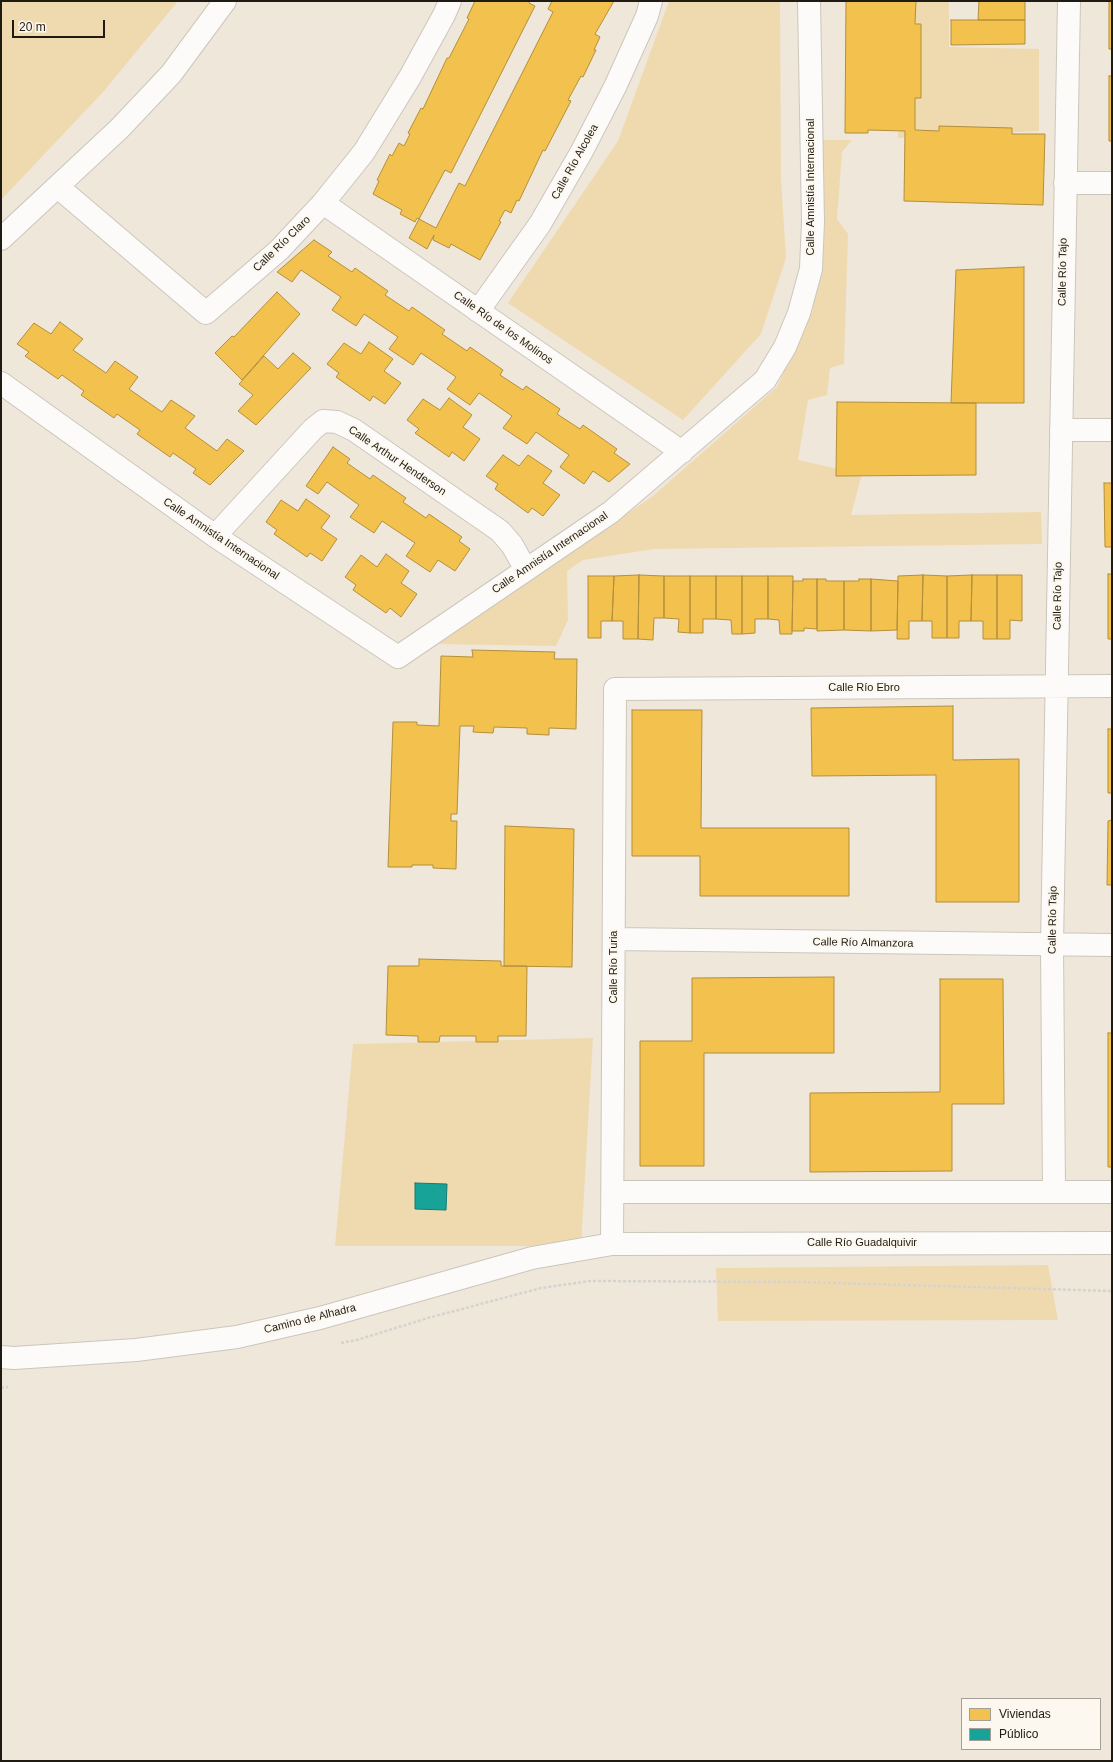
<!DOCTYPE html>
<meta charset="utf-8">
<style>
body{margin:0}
#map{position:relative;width:1113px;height:1762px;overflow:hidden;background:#efe7da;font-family:Helvetica,sans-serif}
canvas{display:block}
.frame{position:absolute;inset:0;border:2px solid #1f1b12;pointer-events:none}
.legend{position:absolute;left:961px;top:1698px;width:140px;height:52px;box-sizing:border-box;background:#fdf8ef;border:1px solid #a4a097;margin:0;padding:5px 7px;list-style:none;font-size:12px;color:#1f1b12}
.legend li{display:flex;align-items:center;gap:8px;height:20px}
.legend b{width:20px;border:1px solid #a4a097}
.scale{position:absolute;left:12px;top:20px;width:93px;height:18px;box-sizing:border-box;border:2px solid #1f1b12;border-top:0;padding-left:5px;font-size:12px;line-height:14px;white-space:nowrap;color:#1f1b12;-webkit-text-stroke:3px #fdf8ef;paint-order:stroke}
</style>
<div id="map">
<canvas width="1113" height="1762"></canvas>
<div class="frame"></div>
<ul class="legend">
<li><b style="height:11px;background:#f2c14e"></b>Viviendas</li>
<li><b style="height:11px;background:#17a398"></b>Público</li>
</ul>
<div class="scale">20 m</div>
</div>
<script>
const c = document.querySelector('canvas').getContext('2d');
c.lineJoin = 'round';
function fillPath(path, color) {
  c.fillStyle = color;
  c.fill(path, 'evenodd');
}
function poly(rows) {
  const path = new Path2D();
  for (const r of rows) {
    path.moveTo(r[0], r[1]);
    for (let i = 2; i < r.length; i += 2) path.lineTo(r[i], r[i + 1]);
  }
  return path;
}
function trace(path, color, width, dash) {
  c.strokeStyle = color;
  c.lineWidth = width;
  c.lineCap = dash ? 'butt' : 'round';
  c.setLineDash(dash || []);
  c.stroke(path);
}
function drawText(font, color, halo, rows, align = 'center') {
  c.font = font + ' Helvetica,sans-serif';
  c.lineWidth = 4;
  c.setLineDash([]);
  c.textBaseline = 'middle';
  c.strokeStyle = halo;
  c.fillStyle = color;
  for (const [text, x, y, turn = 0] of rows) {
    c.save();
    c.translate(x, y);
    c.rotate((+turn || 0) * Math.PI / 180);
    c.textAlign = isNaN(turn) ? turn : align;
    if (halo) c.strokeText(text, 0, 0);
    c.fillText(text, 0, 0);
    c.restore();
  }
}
fillPath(poly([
 [1,1,178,1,104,91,1,200],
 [669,1,780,1,781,179,786,258,761,334,683,420,508,303,618,141],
 [900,1,949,1,949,47,1039,49,1039,131,898,138],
 [821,140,852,140,842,152,837,219,848,234,844,364,830,368,827,395,808,400,798,460,862,474,851,515,1041,512,1042,544,654,549,583,560,567,571,568,620,556,646,436,644,653,496,777,387,813,309],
 [593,1038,581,1246,335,1246,353,1044],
 [1048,1265,1058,1320,718,1321,716,1268]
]), '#efdab0');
const homes = poly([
 [475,1,530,1,529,3,535,6,451,173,445,170,419,219,436,228,459,183,465,186,553,12,548,9,552,1,614,1,595,34,600,37,594,50,596,50,583,77,581,76,568,100,571,101,545,151,543,150,519,201,517,200,511,213,505,210,499,221,501,222,480,260,451,244,449,248,433,240,434,235,427,249,409,238,419,219,417,218,415,222,400,214,402,210,373,194,379,181,377,180,390,154,392,156,399,143,404,146,410,134,408,133,421,108,423,109,447,58,449,58,469,19,467,18,475,1],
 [846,1,916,1,915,24,921,24,921,98,915,98,915,130,939,131,939,126,1012,128,1012,134,1045,134,1043,205,904,201,905,131,868,130,868,133,845,133,846,1],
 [979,1,1025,1,1025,20,978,20,979,1],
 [1109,1,1112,1,1112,49,1109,49,1109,1],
 [951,20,1025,20,1025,44,951,45,951,20],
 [1109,76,1112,76,1112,141,1109,141,1109,76],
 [314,240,332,252,328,256,352,272,355,268,388,291,385,295,409,311,412,307,445,330,442,334,467,351,470,347,503,370,500,375,523,390,526,386,560,409,557,414,580,429,583,425,617,449,614,453,630,464,609,482,593,471,584,484,560,467,569,455,536,432,527,444,503,428,512,416,479,393,470,405,447,389,456,377,421,353,413,365,389,349,398,337,364,314,356,326,332,310,341,297,301,270,292,282,277,272,314,240],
 [1024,267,1024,403,951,403,956,270,1024,267],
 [277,292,300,314,242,380,215,353,232,336,234,337,277,292],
 [60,322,83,339,73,350,106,373,115,361,138,377,129,389,162,412,171,400,195,416,185,428,217,451,227,439,244,451,210,485,193,473,196,469,173,453,170,457,137,434,140,430,117,414,114,418,81,395,84,391,62,375,58,379,25,356,29,352,17,344,34,323,51,334,60,322],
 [369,342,393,359,384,371,401,383,385,404,373,396,370,401,336,377,339,373,327,364,344,343,361,354,369,342],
 [293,353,311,368,256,425,238,411,253,395,239,384,264,356,278,369,293,353],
 [449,398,472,415,463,427,480,439,464,461,452,452,449,457,415,433,419,429,407,420,423,399,440,410,449,398],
 [837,402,976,403,976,475,836,476,837,402],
 [333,447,350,459,347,463,370,479,373,475,406,498,403,502,426,518,429,514,462,537,459,541,470,549,455,571,438,560,430,572,406,556,415,543,382,521,374,533,350,517,359,505,327,482,318,494,306,486,333,447],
 [503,455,519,466,528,455,552,471,543,483,560,495,543,516,532,508,528,513,495,489,498,484,486,476,503,455],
 [1104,483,1112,483,1112,547,1105,547,1104,483],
 [306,499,330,516,321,528,337,539,322,561,310,553,307,557,274,534,277,530,266,522,281,500,298,511,306,499],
 [386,554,409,571,401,583,417,594,401,617,390,608,386,613,353,590,356,585,345,577,361,555,377,567,386,554],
 [1108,574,1112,574,1112,639,1108,639,1108,574],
 [639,575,664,576,664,618,654,618,653,640,638,639,639,575],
 [639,575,638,639,623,639,623,621,612,621,614,576,639,575],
 [923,575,922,621,909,621,909,639,897,639,898,576,923,575],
 [923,575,947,576,947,638,932,638,932,621,922,621,923,575],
 [972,575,971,621,959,621,959,638,947,638,947,576,972,575],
 [972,575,997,575,997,639,983,639,983,621,971,621,972,575],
 [997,575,1022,575,1022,621,1010,620,1010,639,997,639,997,575],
 [588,576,614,576,612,621,601,621,601,638,588,638,588,576],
 [664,576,690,576,690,633,678,632,679,619,664,618,664,576],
 [690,576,716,576,716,619,703,619,703,633,690,633,690,576],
 [716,576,742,576,742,634,732,634,731,620,716,619,716,576],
 [742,576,768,576,768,619,755,619,755,633,742,634,742,576],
 [768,576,793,576,792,634,780,634,779,620,768,619,768,576],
 [803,579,817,579,817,629,804,628,804,631,792,631,793,581,803,581,803,579],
 [817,579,826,579,826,581,844,581,844,630,817,631,817,579],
 [859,579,871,579,871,631,844,630,844,581,859,581,859,579],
 [871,579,898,581,897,630,871,631,871,579],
 [472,650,555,652,554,659,577,659,576,729,549,728,549,735,527,734,527,728,494,727,493,733,473,732,474,726,460,726,457,814,451,814,451,821,457,821,456,869,433,868,433,865,412,865,412,867,388,867,393,722,417,722,417,725,439,726,441,656,473,657,472,650],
 [953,706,953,760,1019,759,1019,902,936,902,936,775,812,776,811,708,953,706],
 [632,710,702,710,701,828,849,828,849,896,700,896,700,856,632,856,632,710],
 [1108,729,1112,729,1112,793,1108,793,1108,729],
 [1112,820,1112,885,1107,885,1108,821,1112,820],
 [505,826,574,829,572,967,504,966,505,826],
 [419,959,501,961,501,966,527,966,526,1036,498,1036,498,1042,476,1042,476,1036,440,1036,439,1042,418,1042,418,1036,386,1035,388,966,419,966,419,959],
 [834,977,834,1053,704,1053,704,1166,640,1166,640,1041,692,1041,692,978,834,977],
 [940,979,1003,979,1004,1104,952,1104,952,1171,810,1172,810,1093,940,1092,940,979],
 [1108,1033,1112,1033,1112,1167,1108,1167,1108,1033]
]);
fillPath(homes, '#f2c14e');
trace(homes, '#b38f3c', 1);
const public = poly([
 [415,1183,447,1184,446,1210,415,1209,415,1183]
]);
fillPath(public, '#17a398');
trace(public, '#197a70', 1);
const pedestrian = poly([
 [1052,945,1054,1192]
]);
const minor = poly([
 [1065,183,1112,183],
 [58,187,206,313,279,250,323,203,364,152,410,77,444,15,450,1],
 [323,203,682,452],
 [478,311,540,224,582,151,615,87,647,16,651,1],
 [1,383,215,536,398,657,611,512,765,380,785,347,799,313,811,269,813,222,809,1],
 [1061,430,1112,430],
 [215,536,313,429,323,421,337,422,354,430,500,531,512,545,526,570],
 [614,939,1112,945],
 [1052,945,1069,1],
 [613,1192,1112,1192],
 [612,1244,615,689,1112,686]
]);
const tertiary = poly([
 [1,239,119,129,171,74,225,1],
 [1,1357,14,1358,136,1350,237,1337,320,1318,532,1258,612,1244,1112,1243]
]);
trace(pedestrian, '#cbc6bc', 24);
trace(minor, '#cbc6bc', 24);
trace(tertiary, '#cbc6bc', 24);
trace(poly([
 [341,1343,357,1340,428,1318,541,1288,590,1281,799,1282,1112,1291],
 [1,1388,8,1387]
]), '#d6d3cf', 2.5, [3, 2]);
trace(pedestrian, '#fdfbf9', 22);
trace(minor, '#fdfbf9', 22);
trace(tertiary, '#fdfbf9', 22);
drawText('11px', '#1f1b12', '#fdf8ef', [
 ["Calle Río Alcolea",575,162,-61],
 ["Calle Amnistía Internacional",811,187,-90],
 ["Calle Río Claro",282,244,-44],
 ["Calle Río Tajo",1063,272,-89],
 ["Calle Río de los Molinos",503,328,35],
 ["Calle Arthur Henderson",397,461,34],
 ["Calle Amnistía Internacional",221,539,34],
 ["Calle Amnistía Internacional",550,553,-34],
 ["Calle Río Tajo",1058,596,-89],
 ["Calle Río Ebro",864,688],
 ["Calle Río Tajo",1053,920,-89],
 ["Calle Río Almanzora",863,943,1],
 ["Calle Río Turia",614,967,-90],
 ["Calle Río Guadalquivir",862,1243],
 ["Camino de Alhadra",310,1319,-14]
]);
</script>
